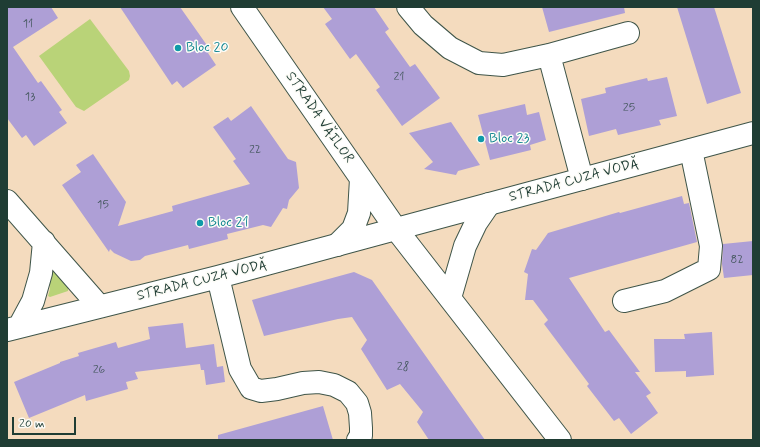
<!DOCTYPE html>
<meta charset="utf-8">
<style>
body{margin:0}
#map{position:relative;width:760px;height:447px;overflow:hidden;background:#f4dbbe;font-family:Mynerve,sans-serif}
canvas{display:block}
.frame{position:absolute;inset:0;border:8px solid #1f3d34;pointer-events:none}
.scale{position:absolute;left:12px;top:417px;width:64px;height:18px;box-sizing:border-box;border:2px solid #1f3d34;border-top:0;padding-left:5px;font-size:12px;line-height:14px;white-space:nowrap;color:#1f3d34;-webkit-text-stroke:3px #fdfcf7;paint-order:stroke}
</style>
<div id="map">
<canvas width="760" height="447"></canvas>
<div class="frame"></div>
<div class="scale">20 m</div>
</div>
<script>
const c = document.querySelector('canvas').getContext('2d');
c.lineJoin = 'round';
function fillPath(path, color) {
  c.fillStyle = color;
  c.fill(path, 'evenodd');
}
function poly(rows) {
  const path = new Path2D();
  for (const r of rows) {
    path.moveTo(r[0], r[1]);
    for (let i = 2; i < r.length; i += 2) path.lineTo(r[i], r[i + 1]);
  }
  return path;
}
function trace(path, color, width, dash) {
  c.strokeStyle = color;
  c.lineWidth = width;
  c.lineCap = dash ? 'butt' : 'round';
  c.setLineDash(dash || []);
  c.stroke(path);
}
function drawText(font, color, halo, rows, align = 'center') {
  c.font = font + ' Mynerve,sans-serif';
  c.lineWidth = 3;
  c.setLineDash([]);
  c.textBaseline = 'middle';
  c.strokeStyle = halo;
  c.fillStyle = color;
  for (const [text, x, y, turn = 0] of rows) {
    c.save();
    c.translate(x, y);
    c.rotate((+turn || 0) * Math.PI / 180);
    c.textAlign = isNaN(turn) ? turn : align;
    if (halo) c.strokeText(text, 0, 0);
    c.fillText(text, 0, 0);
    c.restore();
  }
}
fillPath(poly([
 [90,19,129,71,130,76,129,80,84,111,76,107,39,56],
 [54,271,68,287,68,291,50,297,48,296,50,289,49,273]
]), '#b9d378');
fillPath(poly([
 [7,7,51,7,58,18,13,47,38,83,41,81,62,110,59,112,67,123,34,146,26,135,22,138,7,118],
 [120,7,180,7,211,51,208,53,216,65,183,88,177,81,172,85],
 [323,7,374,7,389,29,385,32,410,67,415,64,440,98,402,126,376,90,380,87,356,54,350,59,325,24,332,19],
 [542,7,624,7,625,13,549,32],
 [677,7,714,7,741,93,707,104],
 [667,77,677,116,659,120,661,125,618,135,616,129,589,136,581,99,606,93,605,88,647,78,648,81],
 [525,104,527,115,539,112,546,140,530,145,531,150,490,160,478,115],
 [251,106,288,159,296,162,299,188,289,200,287,209,283,208,271,227,263,225,227,234,228,239,189,249,188,245,145,256,140,260,131,261,114,253,110,249,109,252,62,185,81,172,76,165,93,154,126,202,118,226,173,211,172,206,250,184,233,161,236,159,213,127,228,117,231,121],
 [451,122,480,165,458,171,456,175,424,169,433,162,409,133],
 [682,196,684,204,689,203,697,242,569,278,605,332,609,330,640,372,635,372,651,393,646,396,658,413,631,434,619,418,614,421,587,386,589,384,544,324,548,320,533,300,525,300,528,274,524,272,532,249,536,250,548,233,619,212,620,213],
 [753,241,753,275,724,278,722,264,723,244],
 [354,272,372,280,485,440,429,440,417,422,423,412,400,384,387,390,361,349,367,340,352,317,338,319,264,336,252,300],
 [183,323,186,348,214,344,217,367,223,366,225,382,206,385,204,370,201,370,200,364,135,372,138,379,126,382,128,389,86,401,85,395,29,418,14,382,60,363,60,362,79,356,78,353,116,342,118,348,150,339,148,327],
 [712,332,714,375,686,377,686,371,655,372,654,339,685,339,684,334],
 [323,406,333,440,218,440,218,435]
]), '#ae9fd6');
const minor = poly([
 [408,7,423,25,450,48,479,63,503,65,549,55,628,33],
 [549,55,582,179],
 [7,201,100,307],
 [218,277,240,369,251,388,261,391,277,389,303,383,319,382,334,385,348,392,357,403,360,413,361,428,361,436,358,440],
 [450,298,465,246,476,223,489,204],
 [624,301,665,291,709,269,711,246,691,150],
 [19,327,33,301,41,273,44,242],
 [7,330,218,277,396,229,560,440]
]);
const tertiary = poly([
 [242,7,396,229,753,133],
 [337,245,353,229,359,213,361,179]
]);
trace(minor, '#3f5549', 24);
trace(tertiary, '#3f5549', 24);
trace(minor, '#fff', 22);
trace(tertiary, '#fff', 22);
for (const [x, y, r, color] of [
 [178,48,4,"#0f9aa8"],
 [481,139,4,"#0f9aa8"],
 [200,223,4,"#0f9aa8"]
]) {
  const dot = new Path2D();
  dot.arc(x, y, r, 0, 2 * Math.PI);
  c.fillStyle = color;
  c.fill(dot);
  trace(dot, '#fdfcf7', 1.5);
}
drawText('12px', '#43565c', null, [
 ["11",28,24],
 ["21",399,77],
 ["13",30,97],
 ["25",629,108],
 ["22",255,150],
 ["15",103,205],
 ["82",737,260],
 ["28",403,367],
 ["26",99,370]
]);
drawText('14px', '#0d838f', '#fdfcf7', [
 ["Bloc 20",186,48],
 ["Bloc 23",489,139],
 ["Bloc 21",208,223]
], 'left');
drawText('14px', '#1f3d34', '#fdfcf7', [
 ["STRADA VĂILOR",319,118,55],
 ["STRADA CUZA VODĂ",574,181,-15],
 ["STRADA CUZA VODĂ",202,281,-14]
]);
</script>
